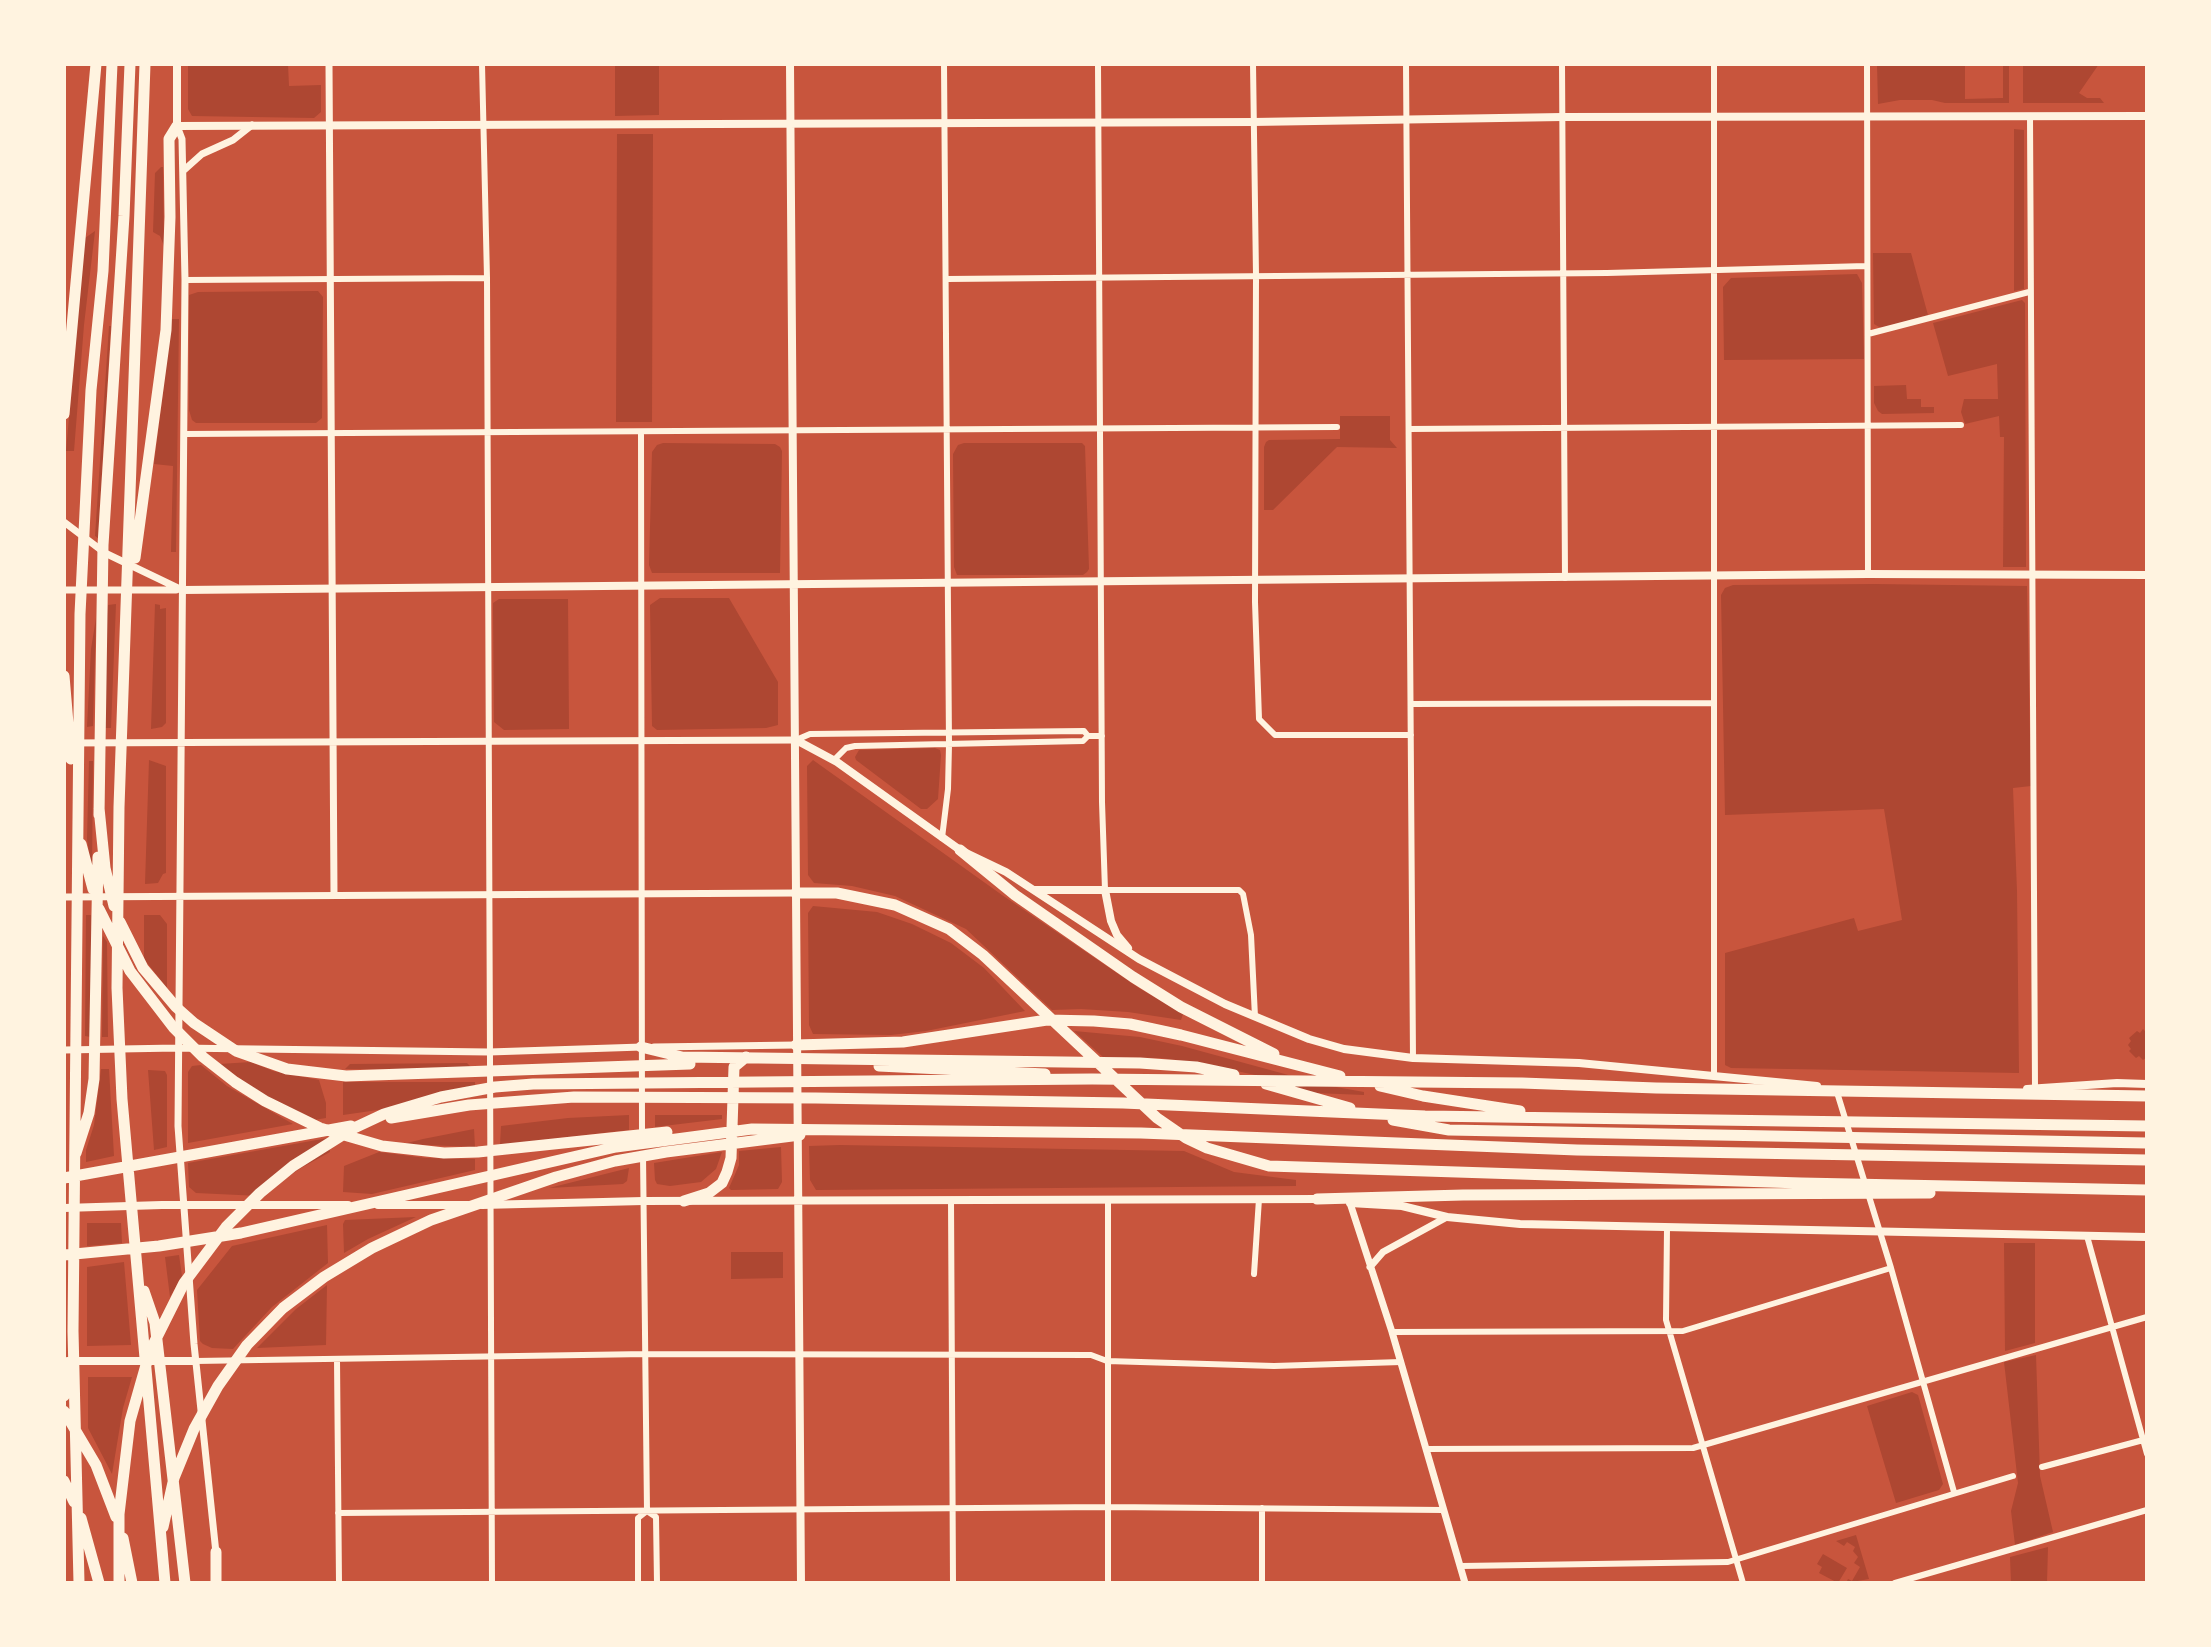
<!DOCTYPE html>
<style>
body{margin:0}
#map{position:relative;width:2211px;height:1647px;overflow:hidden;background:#c8553d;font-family:Roboto,sans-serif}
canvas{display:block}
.frame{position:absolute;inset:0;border:66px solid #fff3e0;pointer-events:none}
</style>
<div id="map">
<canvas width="2211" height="1647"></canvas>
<div class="frame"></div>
</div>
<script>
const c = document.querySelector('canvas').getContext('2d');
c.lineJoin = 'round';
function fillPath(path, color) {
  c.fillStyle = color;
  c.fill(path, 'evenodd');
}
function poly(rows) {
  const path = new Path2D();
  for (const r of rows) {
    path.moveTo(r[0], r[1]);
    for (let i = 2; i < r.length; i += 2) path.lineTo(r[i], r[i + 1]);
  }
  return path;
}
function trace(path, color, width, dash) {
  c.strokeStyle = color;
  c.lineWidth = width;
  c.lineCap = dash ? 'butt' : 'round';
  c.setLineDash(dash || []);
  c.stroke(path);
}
fillPath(poly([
 [188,64,288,64,289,86,321,85,321,112,314,118,192,116,188,109],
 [615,64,659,64,659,115,615,116],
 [1877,64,1965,64,1965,99,2003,98,2003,64,2009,64,2009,103,1945,103,1932,100,1900,100,1878,104],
 [2023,64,2099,64,2079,93,2087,98,2100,98,2104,103,2023,103],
 [2014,129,2024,130,2024,289,2014,291],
 [617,134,653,134,652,422,616,422],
 [161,167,163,167,164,246,160,236,153,232,155,173],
 [95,231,84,325,74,451,66,451,85,238],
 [1873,253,1911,253,1928,315,1881,328,1874,324],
 [1857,274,1862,283,1864,359,1724,360,1723,287,1731,278],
 [318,291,323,297,322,418,316,423,196,423,192,420,189,410,189,295,198,292],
 [2022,300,2025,303,2026,567,2003,567,2004,437,2000,437,1999,416,1965,424,1961,412,1964,399,1998,399,1997,364,1948,376,1933,323],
 [172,319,179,319,176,552,171,552,173,466,154,464],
 [109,326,111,326,98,538,95,536],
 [1906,385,1907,399,1921,399,1921,407,1934,407,1934,413,1882,414,1878,411,1874,403,1874,386],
 [1340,416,1390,416,1390,440,1397,448,1337,447,1273,510,1264,510,1264,447,1266,442,1269,440,1340,439],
 [663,443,775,444,780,447,782,451,780,573,652,573,649,565,652,452,657,445],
 [964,443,1082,443,1085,446,1089,569,1087,572,1083,575,957,575,954,567,953,454,958,445],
 [1875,584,2027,586,2031,786,2013,788,2017,891,2019,1073,1731,1068,1725,1065,1725,953,1854,918,1858,931,1902,920,1884,809,1725,815,1721,595,1725,588,1733,585],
 [660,598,729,598,778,682,778,725,766,728,657,730,652,726,650,605],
 [499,599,568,599,569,729,504,730,494,722,493,608,493,603],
 [116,604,111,728,105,728,106,626,108,605],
 [155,604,160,605,160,609,166,608,166,723,162,727,151,729],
 [96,618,93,726,87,727,91,649],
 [935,748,940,750,941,755,938,799,927,809,921,809,856,760,855,757,859,750],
 [149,760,166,766,166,873,163,874,158,883,145,884],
 [813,760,1002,895,1139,988,1183,1014,1181,1020,1128,1012,1081,1009,1052,1010,966,929,895,896,852,886,814,883,808,875,807,766],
 [89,761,93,761,92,873,87,839],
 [813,906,877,912,912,924,951,943,984,968,1025,1011,926,1031,891,1035,813,1034,809,1025,808,913],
 [86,915,91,915,91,1037,85,1036],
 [144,915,160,915,167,924,167,988,144,959],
 [103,936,107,942,108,1037,102,1037],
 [2143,1029,2147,1033,2147,1057,2143,1060,2139,1056,2136,1058,2129,1051,2131,1049,2128,1045,2131,1041,2129,1038,2137,1031,2140,1033],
 [1074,1031,1140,1037,1182,1046,1325,1085,1364,1092,1364,1095,1315,1093,1260,1076,1199,1063,1160,1058,1103,1057],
 [251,1062,273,1071,319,1080,326,1103,326,1118,314,1120,266,1097,219,1064],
 [467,1063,474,1070,345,1069,350,1064],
 [201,1065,227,1086,293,1124,188,1143,188,1072,192,1066],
 [101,1069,109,1069,114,1156,86,1162,86,1150,94,1125],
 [148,1070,165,1071,167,1075,167,1147,154,1150],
 [343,1082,475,1082,475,1096,343,1115],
 [629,1115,629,1130,500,1145,501,1126,568,1118],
 [655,1115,722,1115,722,1119,655,1127],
 [474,1129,475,1147,403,1144,423,1139],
 [328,1138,330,1152,301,1168,260,1196,196,1193,189,1187,188,1163],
 [840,1145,1184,1151,1234,1172,1296,1180,1296,1186,816,1190,810,1180,809,1146],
 [781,1147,782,1182,778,1189,731,1190,729,1188,739,1165,739,1151],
 [379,1152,426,1158,475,1159,475,1170,372,1194,343,1192,344,1166],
 [722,1152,716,1169,701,1182,670,1186,657,1184,655,1180,654,1163],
 [629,1168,627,1181,623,1184,549,1188],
 [416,1217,368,1239,344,1253,343,1224,345,1220],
 [87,1223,121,1223,122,1243,87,1246],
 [327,1225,328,1263,272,1307,233,1349,212,1348,203,1344,200,1341,197,1290,232,1246],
 [2004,1243,2035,1243,2035,1343,2005,1351],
 [731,1252,783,1252,783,1278,731,1279],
 [179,1255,182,1276,170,1297,165,1257],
 [124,1262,131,1345,87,1346,87,1267],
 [327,1285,326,1345,257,1348,296,1309],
 [2036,1355,2040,1476,2053,1532,2015,1545,2011,1511,2018,1483,2004,1362],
 [88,1377,132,1377,123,1408,112,1474,88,1428],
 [1912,1392,1918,1395,1943,1484,1939,1490,1896,1503,1867,1406],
 [1856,1535,1869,1579,1846,1583,1848,1579,1852,1581,1860,1567,1854,1563,1858,1557,1853,1551,1855,1547,1847,1542,1844,1546,1836,1541],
 [2048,1547,2047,1583,2011,1583,2010,1557],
 [1823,1554,1847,1568,1838,1583,1819,1573,1822,1567,1817,1564]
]), '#ae4732');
trace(poly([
 [482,64,487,278,492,1583],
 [1098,64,1102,802,1105,890,1239,890,1243,894,1251,935,1255,1017],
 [1253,64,1256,275,1255,602,1259,719,1275,735,1411,735],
 [1406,64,1413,1058],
 [1562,64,1565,578],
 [1867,64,1868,574],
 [2030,117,2035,1089],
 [947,279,1607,273,1866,266],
 [185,280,487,278],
 [1868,334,2029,292],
 [1409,429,1961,425],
 [641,432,642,1136],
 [184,434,1337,427],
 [1411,704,1714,703],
 [796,740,810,734,1084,731,1088,736],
 [834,760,846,748,855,746,1083,741,1088,736,1102,736],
 [942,838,948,789,949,745,944,64],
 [1714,1076,1714,64],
 [1836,1089,1891,1268,1954,1492],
 [643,1155,647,1511],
 [951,1200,953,1583],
 [1667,1229,1666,1320,1743,1583],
 [2087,1236,2147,1454],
 [1254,1274,1259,1199],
 [1392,1332,1683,1331,1891,1268],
 [337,1359,339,1583],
 [195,1361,647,1354,1091,1355,1107,1361,1274,1366,1401,1362],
 [1426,1449,1693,1448,2147,1317],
 [2042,1467,2147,1439],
 [1262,1508,1262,1583],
 [647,1511,656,1517,657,1583],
 [338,1513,1107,1507,1443,1510],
 [1461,1566,1728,1562,2013,1476],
 [638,1583,638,1518,647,1511],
 [1108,1583,1108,1199],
 [1895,1583,2147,1510]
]), '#fff3e0', 6);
trace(poly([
 [329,64,334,895],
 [177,126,182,139,185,280,178,1126,194,1344,216,1553],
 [183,171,202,154,233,140,252,125],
 [64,522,105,553,182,590],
 [64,590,176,590],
 [64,743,796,740],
 [64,897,796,893],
 [654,1047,796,1045],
 [64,1050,177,1048,489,1052,642,1047],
 [1350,1203,1392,1332,1465,1583],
 [1370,1267,1383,1252,1447,1217]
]), '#fff3e0', 7);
trace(poly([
 [177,64,177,126,1253,122,1562,117,2147,116],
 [790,64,801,1583],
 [182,590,1868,574,2147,575],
 [796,740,837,762,960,850,1006,872,1139,959,1225,1004,1309,1039,1344,1049,1413,1058,1579,1063,1817,1086],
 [1034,890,1105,890,1111,921,1117,935,1128,948],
 [2027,1089,2117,1083,2147,1084],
 [1350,1203,1402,1206,1447,1217,1520,1224,2147,1237],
 [378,1205,468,1205],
 [482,1205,643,1201,1320,1199],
 [64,1208,162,1205,348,1205],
 [68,1361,195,1361]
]), '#fff3e0', 8);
trace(poly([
 [145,64,119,807,117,988,122,1099,165,1583],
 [64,414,96,64],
 [135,558,166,330,170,217,169,139,177,126],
 [64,676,71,759],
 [99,808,105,868,114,906],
 [99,815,103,545,124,216,130,64],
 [81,844,93,889],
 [960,850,1015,895,1133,977,1181,1007,1274,1054],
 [796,893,837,893,895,905,949,929,983,955,1157,1118,1186,1138,1207,1148,1269,1166,1801,1183,2147,1190],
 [99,909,130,971,173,1027,203,1057,235,1082,265,1101,320,1128,382,1146,444,1153,478,1152,667,1132],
 [120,922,143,968,176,1007,194,1023,236,1051,287,1069,346,1076,690,1064],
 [796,1045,903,1042,1047,1020,1094,1021,1130,1024,1181,1035,1340,1076],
 [641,1047,682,1057,1140,1063,1196,1067,1234,1075],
 [879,1066,1045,1074],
 [1266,1084,1350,1108],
 [1380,1086,1423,1096,1520,1111],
 [391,1118,469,1105,574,1097,816,1098,1123,1103,1425,1116,2147,1126],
 [1393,1120,1449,1130,2147,1143],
 [76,1153,89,1113,94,1079,98,857],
 [64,1178,351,1126],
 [1317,1199,1463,1195,1930,1193],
 [684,1201,709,1193,722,1183,727,1172,731,1158,734,1067,746,1057],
 [64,1255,159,1246,241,1233,616,1147,752,1129,1141,1133,1577,1150,2147,1160],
 [144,1291,155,1323,185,1583],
 [64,1396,68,1363],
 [64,1411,96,1465,116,1517],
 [64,1481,74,1502],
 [81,1518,99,1583],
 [163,1527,174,1478,194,1429,218,1386,247,1345,283,1308,324,1277,372,1248,431,1220,556,1177,615,1161,666,1152,800,1135],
 [123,1538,132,1583],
 [79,1583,73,1331,80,614,91,390,103,271,112,64],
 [119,1583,119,1514,130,1421,150,1351,184,1283,226,1227,260,1193,293,1166,352,1129,384,1114,441,1097,495,1087,533,1084,1092,1079,1522,1083,1656,1088,2147,1096],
 [216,1583,216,1552]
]), '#fff3e0', 11);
</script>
